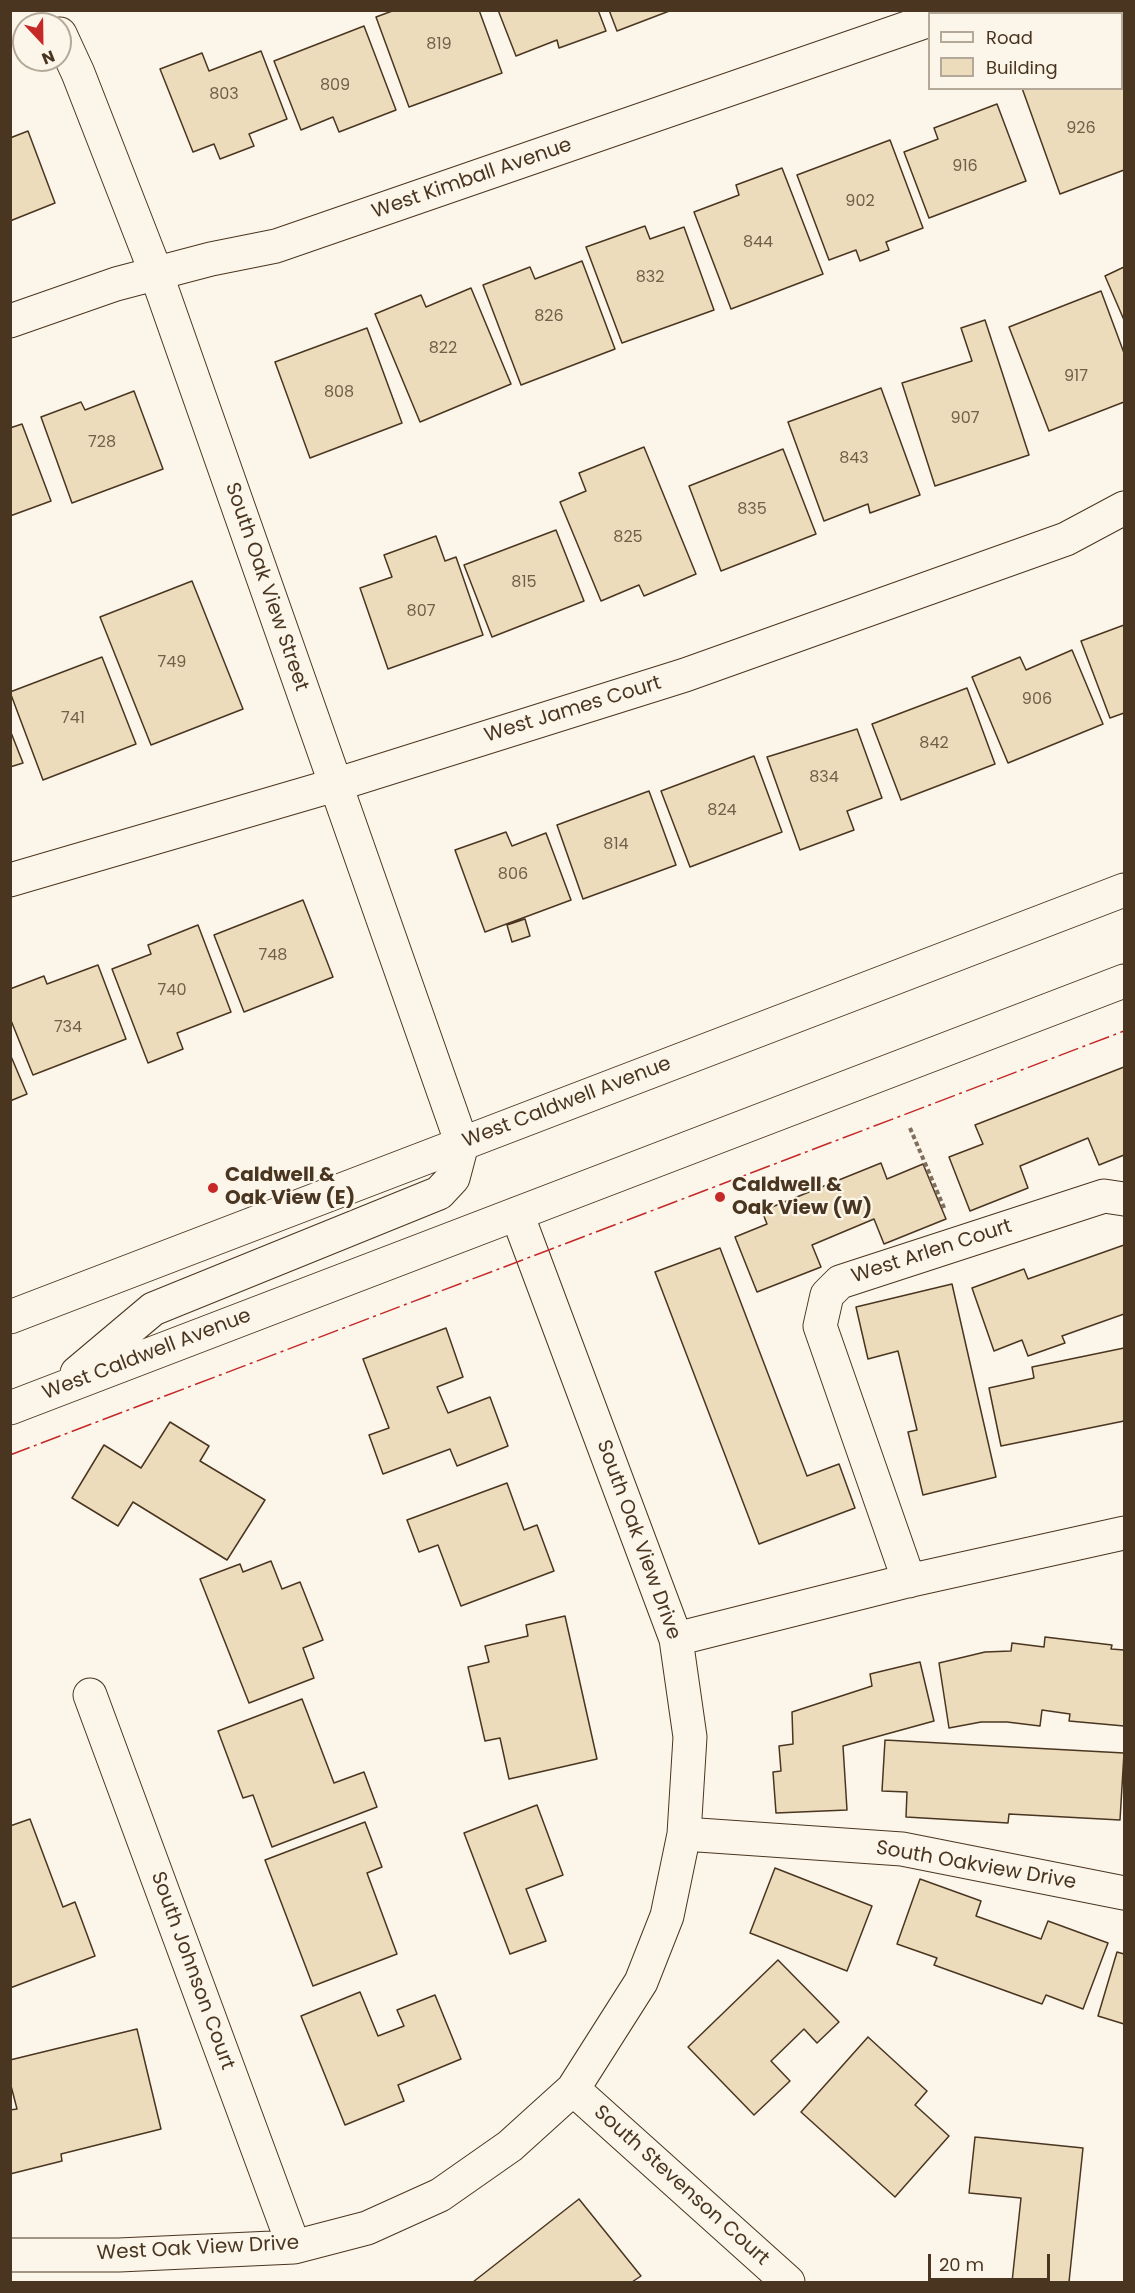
<!DOCTYPE html>
<style>
body{margin:0}
#map{position:relative;width:1135px;height:2293px;overflow:hidden;background:#fbf6e9;font-family:Poppins,sans-serif}
canvas{display:block}
.frame{position:absolute;inset:0;border:12px solid #4a3520;pointer-events:none}
.legend{position:absolute;left:928px;top:12px;width:195px;height:78px;box-sizing:border-box;background:#fbf6e9;border:2px solid #b4a999;margin:0;padding:8px 10px;list-style:none;font-size:18px;color:#4a3520}
.legend li{display:flex;align-items:center;gap:12px;height:30px}
.legend b{width:30px;border:2px solid #b4a999}
.north{position:absolute;left:12px;top:12px;width:60px;height:60px;box-sizing:border-box;background:#fbf6e9;border:2px solid #b4a999;border-radius:50%;rotate:158deg;font-size:16px;font-weight:700;line-height:24px;text-align:center;color:#4a3520}
.north::after{content:'';display:block;margin:auto;width:21px;height:27px;background:#c62828;clip-path:polygon(50% 0,100% 100%,50% 72%,0 100%)}
.scale{position:absolute;left:928px;top:2254px;width:122px;height:27px;box-sizing:border-box;border:3px solid #4a3520;border-top:0;padding-left:8px;font-size:18px;line-height:21px;white-space:nowrap;color:#4a3520;-webkit-text-stroke:4px #fbf6e9;paint-order:stroke}
</style>
<div id="map">
<canvas width="1135" height="2293"></canvas>
<div class="frame"></div>
<ul class="legend">
<li><b style="height:8px;background:#fbf6e9"></b>Road</li>
<li><b style="height:16px;background:#ecdcbc"></b>Building</li>
</ul>
<div class="north">N</div>
<div class="scale">20 m</div>
</div>
<script>
const c = document.querySelector('canvas').getContext('2d');
c.lineJoin = 'round';
function fillPath(path, color) {
  c.fillStyle = color;
  c.fill(path, 'evenodd');
}
function poly(rows) {
  const path = new Path2D();
  for (const r of rows) {
    path.moveTo(r[0], r[1]);
    for (let i = 2; i < r.length; i += 2) path.lineTo(r[i], r[i + 1]);
  }
  return path;
}
function trace(path, color, width, dash) {
  c.strokeStyle = color;
  c.lineWidth = width;
  c.lineCap = dash ? 'butt' : 'round';
  c.setLineDash(dash || []);
  c.stroke(path);
}
function drawText(font, color, halo, rows, align = 'center') {
  c.font = font + ' Poppins,sans-serif';
  c.lineWidth = 4.5;
  c.setLineDash([]);
  c.textBaseline = 'middle';
  c.strokeStyle = halo;
  c.fillStyle = color;
  for (const [text, x, y, turn = 0] of rows) {
    c.save();
    c.translate(x, y);
    c.rotate((+turn || 0) * Math.PI / 180);
    c.textAlign = isNaN(turn) ? turn : align;
    if (halo) c.strokeText(text, 0, 0);
    c.fillText(text, 0, 0);
    c.restore();
  }
}
const building = poly([
 [395,10,479,10,502,73,409,107,376,17,395,10],
 [498,10,598,10,606,31,559,48,557,40,516,56,498,10],
 [609,10,672,10,617,31,609,10],
 [364,26,396,110,339,132,333,117,301,130,274,61,364,26],
 [261,51,287,119,249,134,254,146,220,159,214,144,193,152,160,69,202,53,209,71,261,51],
 [1122,74,1124,82,1124,170,1060,194,1022,88,1122,88,1122,74],
 [997,104,1026,181,929,218,904,152,938,139,934,128,997,104],
 [28,131,55,203,10,221,10,138,28,131],
 [890,140,923,228,886,242,889,250,860,261,856,250,829,260,797,175,890,140],
 [782,168,823,274,731,309,694,212,739,195,736,185,782,168],
 [645,226,650,239,684,227,714,310,622,343,586,247,645,226],
 [582,261,615,349,521,385,483,285,530,267,535,279,582,261],
 [1124,267,1124,320,1105,276,1124,267],
 [471,288,511,384,420,422,375,314,421,295,426,307,471,288],
 [1101,291,1124,353,1124,402,1049,431,1009,327,1101,291],
 [985,320,1029,455,935,486,902,383,972,361,961,328,985,320],
 [367,328,402,423,310,458,275,362,367,328],
 [881,388,920,495,870,513,868,504,824,521,788,422,881,388],
 [134,391,163,469,72,503,41,417,81,402,85,410,134,391],
 [22,424,51,501,10,516,10,428,22,424],
 [644,447,696,574,644,596,639,585,601,601,560,502,586,491,579,473,644,447],
 [783,449,816,534,721,571,689,486,783,449],
 [556,530,584,601,492,637,464,565,556,530],
 [436,536,445,561,456,557,483,635,388,669,360,588,392,577,384,555,436,536],
 [192,581,243,709,151,745,100,617,192,581],
 [1124,625,1124,713,1110,718,1081,641,1124,625],
 [1072,650,1103,724,1008,763,972,677,1020,657,1026,670,1072,650],
 [102,657,136,744,43,780,10,692,102,657],
 [967,688,995,764,901,800,872,724,967,688],
 [857,729,882,798,847,811,854,830,800,850,767,757,857,729],
 [10,730,23,763,10,767,10,730],
 [754,756,782,832,690,867,661,791,754,756],
 [649,791,676,865,583,899,557,825,649,791],
 [506,832,512,846,546,833,571,900,485,932,455,850,506,832],
 [303,900,333,977,244,1012,214,935,303,900],
 [525,919,530,936,512,942,507,925,525,919],
 [198,925,231,1012,177,1033,183,1049,148,1063,112,969,151,954,148,945,198,925],
 [98,965,126,1039,33,1075,10,1018,10,989,44,976,47,984,98,965],
 [10,1054,27,1094,10,1101,10,1054],
 [1124,1067,1124,1155,1099,1165,1088,1138,1020,1166,1028,1188,970,1211,949,1157,983,1144,975,1125,1124,1067],
 [881,1163,887,1179,923,1164,946,1219,884,1244,874,1219,812,1245,821,1267,757,1292,735,1237,767,1224,762,1211,881,1163],
 [1124,1245,1124,1314,1062,1336,1065,1343,1028,1356,1022,1340,994,1351,972,1288,1024,1269,1028,1279,1124,1245],
 [720,1248,807,1476,839,1464,855,1508,759,1544,655,1272,720,1248],
 [952,1284,996,1477,923,1495,908,1432,917,1430,898,1351,868,1359,856,1307,952,1284],
 [446,1328,463,1377,437,1387,448,1413,490,1397,508,1446,457,1466,450,1449,383,1474,369,1435,389,1428,363,1359,446,1328],
 [1124,1348,1124,1421,1001,1446,989,1388,1034,1378,1032,1367,1124,1348],
 [170,1422,209,1446,200,1461,265,1500,227,1560,133,1502,118,1526,72,1498,104,1445,141,1468,170,1422],
 [507,1483,524,1530,537,1525,554,1571,461,1606,438,1545,419,1552,407,1520,507,1483],
 [271,1561,282,1589,300,1582,323,1640,303,1648,314,1678,249,1703,200,1579,240,1564,243,1572,271,1561],
 [565,1616,597,1759,509,1779,500,1738,485,1741,468,1667,489,1662,485,1646,528,1636,526,1625,565,1616],
 [1045,1637,1112,1645,1111,1649,1124,1650,1124,1726,1069,1721,1070,1714,1042,1710,1040,1726,1007,1722,981,1722,949,1728,939,1663,985,1652,1011,1651,1012,1643,1044,1647,1045,1637],
 [920,1662,934,1721,843,1746,847,1810,776,1813,773,1772,781,1771,779,1746,793,1744,792,1712,872,1686,870,1674,920,1662],
 [302,1699,334,1783,364,1772,377,1807,272,1847,253,1795,243,1798,218,1731,302,1699],
 [885,1740,1124,1753,1120,1820,1009,1814,1008,1823,906,1817,907,1792,882,1791,885,1740],
 [537,1805,563,1875,526,1889,546,1941,510,1954,464,1833,537,1805],
 [30,1819,63,1907,75,1902,95,1956,10,1988,10,1826,30,1819],
 [365,1822,382,1867,367,1873,397,1954,313,1986,265,1860,365,1822],
 [775,1868,872,1906,847,1971,750,1933,775,1868],
 [920,1879,981,1901,976,1916,1041,1939,1048,1921,1108,1943,1083,2009,1046,1995,1042,2004,934,1965,937,1958,897,1944,920,1879],
 [1117,1952,1124,1954,1124,2024,1098,2016,1117,1952],
 [778,1960,839,2022,817,2043,804,2029,771,2061,790,2081,754,2115,688,2047,778,1960],
 [360,1992,378,2036,404,2026,397,2010,435,1995,461,2059,398,2085,404,2101,345,2125,301,2016,360,1992],
 [137,2029,161,2129,61,2154,62,2161,10,2174,10,2110,17,2109,10,2082,10,2060,137,2029],
 [868,2037,927,2091,915,2105,949,2136,895,2197,801,2112,868,2037],
 [975,2137,1083,2148,1069,2282,1012,2282,1021,2198,969,2193,975,2137],
 [579,2199,641,2276,632,2282,473,2282,579,2199]
]);
fillPath(building, '#ecdcbc');
trace(building, '#4a3520', 1.5);
const minor = poly([
 [948,14,957,10],
 [60,34,78,73,156,273,462,1144],
 [10,321,116,284,211,259,276,246,930,20],
 [10,880,335,785,685,675,1066,539,1124,508],
 [909,1581,820,1326,827,1295,840,1282,1104,1196,1124,1199],
 [676,1639,903,1582,1124,1533],
 [90,1695,294,2247],
 [684,1834,902,1849,1124,1893],
 [573,2089,788,2282],
 [10,2255,119,2255,294,2247,367,2228,440,2195,510,2146,573,2089,641,1982,667,1916,684,1834,690,1737,676,1639,517,1214]
]);
const major = poly([
 [10,1317,1124,890],
 [77,1373,153,1309,439,1193,453,1178,462,1144],
 [10,1408,1124,981]
]);
trace(minor, '#4a3520', 35);
trace(major, '#4a3520', 35);
trace(poly([
 [910,1128,945,1210]
]), '#7f6f5c', 4, [4.5, 3]);
trace(minor, '#fbf6e9', 33);
trace(major, '#fbf6e9', 33);
trace(poly([
 [10,1455,1124,1031]
]), '#c62828', 1.5, [21, 4.5, 3, 4.5]);
for (const [x, y, r, color] of [
 [213,1188,6,"#c62828"],
 [720,1197,6,"#c62828"]
]) {
  const dot = new Path2D();
  dot.arc(x, y, r, 0, 2 * Math.PI);
  c.fillStyle = color;
  c.fill(dot);
  trace(dot, '#fbf6e9', 2);
}
drawText('16px', '#725f47', null, [
 ["819",439,45],
 ["809",335,86],
 ["803",224,95],
 ["926",1081,129],
 ["916",965,167],
 ["902",860,202],
 ["844",758,243],
 ["832",650,278],
 ["826",549,317],
 ["822",443,349],
 ["917",1076,377],
 ["808",339,393],
 ["907",965,419],
 ["728",102,443],
 ["843",854,459],
 ["835",752,510],
 ["825",628,538],
 ["815",524,583],
 ["807",421,612],
 ["749",172,663],
 ["906",1037,700],
 ["741",73,719],
 ["842",934,744],
 ["834",824,778],
 ["824",722,811],
 ["814",616,845],
 ["806",513,875],
 ["748",273,956],
 ["740",172,991],
 ["734",68,1028]
]);
drawText('20px', '#4a3520', '#fbf6e9', [
 ["West Kimball Avenue",472,179,-19],
 ["South Oak View Street",266,587,71],
 ["West James Court",573,710,-17],
 ["West Caldwell Avenue",567,1103,-21],
 ["West Arlen Court",932,1252,-18],
 ["West Caldwell Avenue",147,1355,-21],
 ["South Oak View Drive",638,1540,70],
 ["South Oakview Drive",976,1866,10],
 ["South Johnson Court",192,1971,70],
 ["South Stevenson Court",681,2186,42],
 ["West Oak View Drive",198,2249,-3]
]);
drawText('bold 20px', '#4a3520', '#fbf6e9', [
 ["Caldwell &",225,1176],
 ["Oak View (E)",225,1199],
 ["Caldwell &",732,1186],
 ["Oak View (W)",732,1209]
], 'left');
</script>
